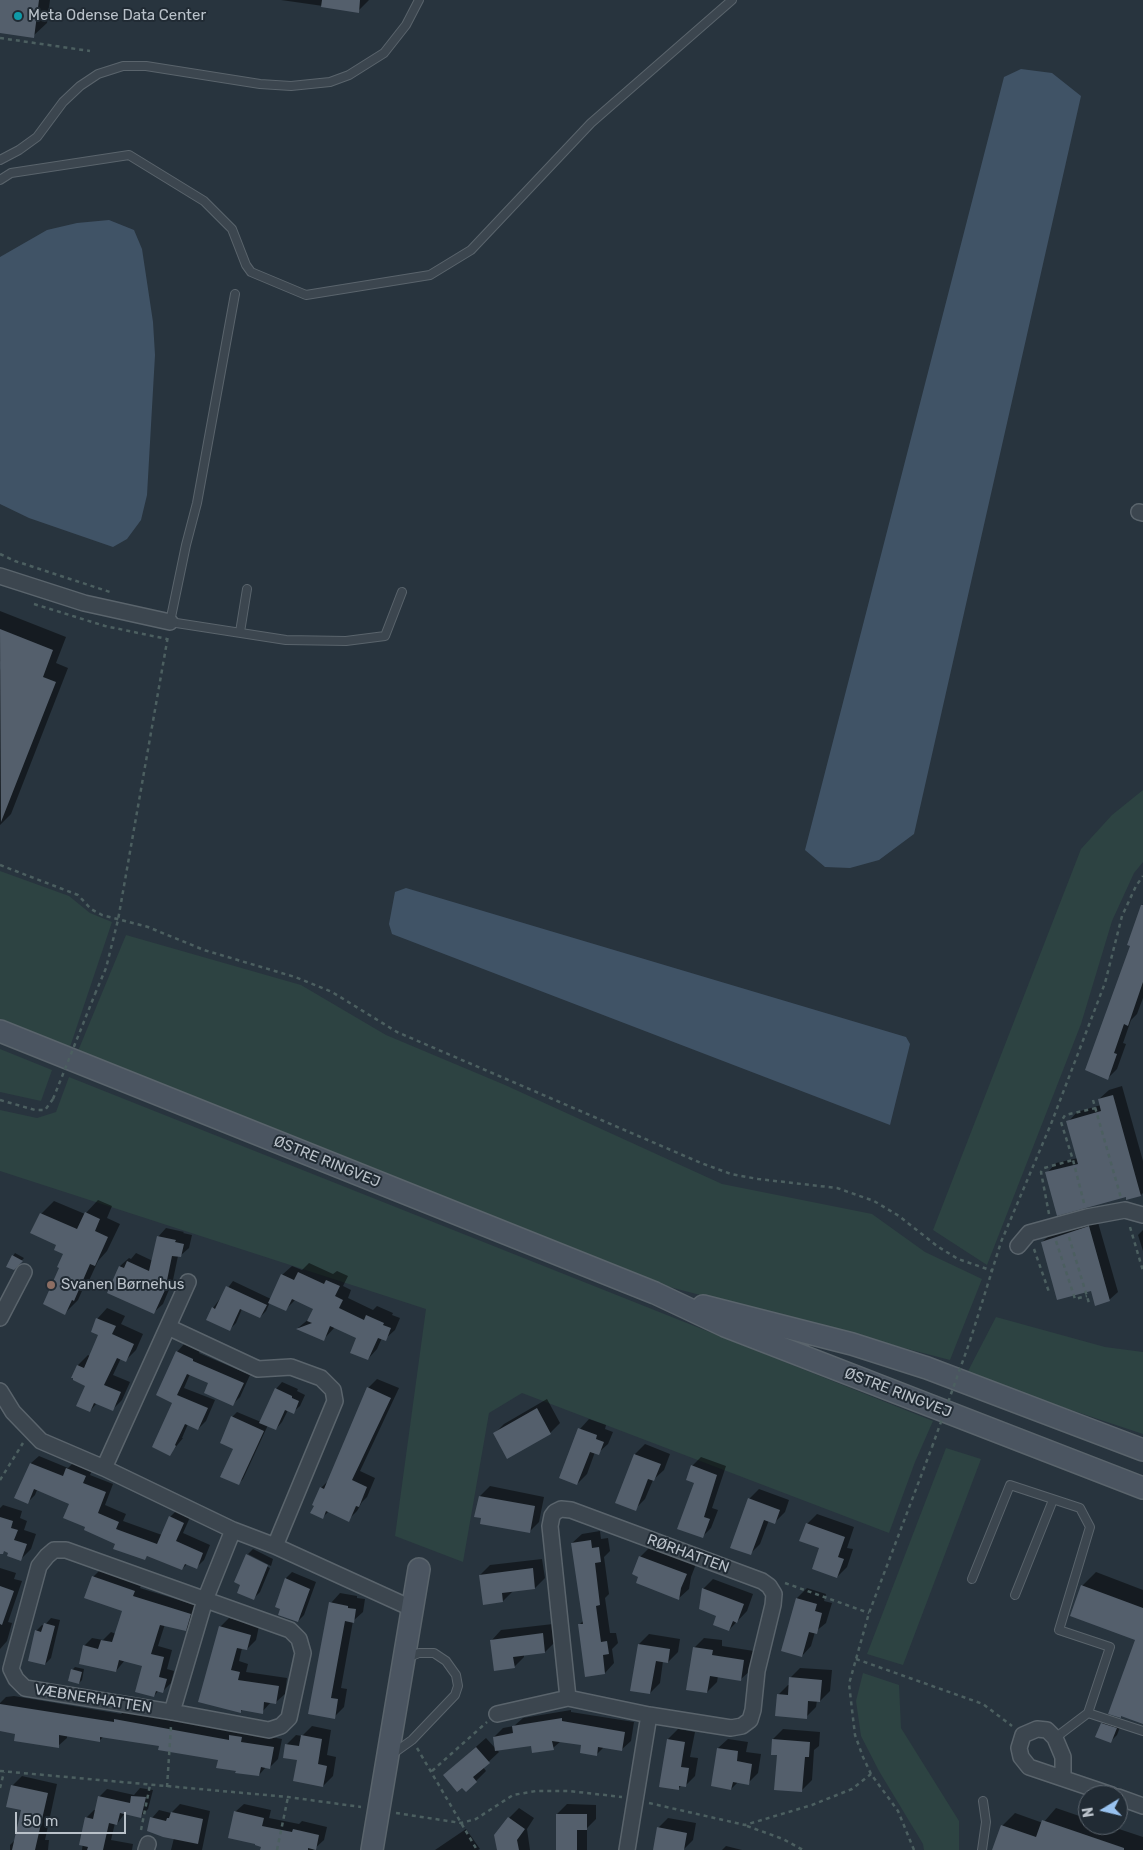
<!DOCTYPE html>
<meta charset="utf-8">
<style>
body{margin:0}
#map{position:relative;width:1143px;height:1850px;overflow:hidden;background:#28343e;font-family:Rubik,sans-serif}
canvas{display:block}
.north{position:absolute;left:1078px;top:1785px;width:50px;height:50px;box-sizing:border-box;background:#212b34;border:1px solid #5e6770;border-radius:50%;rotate:261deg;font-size:14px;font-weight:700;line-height:20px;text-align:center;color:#b9c1c9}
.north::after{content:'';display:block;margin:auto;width:18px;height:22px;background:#98c2ef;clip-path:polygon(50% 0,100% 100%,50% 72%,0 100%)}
.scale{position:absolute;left:15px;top:1812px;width:111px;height:22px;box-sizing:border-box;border:2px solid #b9c1c9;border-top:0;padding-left:6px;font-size:15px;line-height:18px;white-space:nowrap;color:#b9c1c9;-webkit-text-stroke:4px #212b34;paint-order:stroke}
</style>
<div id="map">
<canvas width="1143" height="1850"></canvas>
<div class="north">N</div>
<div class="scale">50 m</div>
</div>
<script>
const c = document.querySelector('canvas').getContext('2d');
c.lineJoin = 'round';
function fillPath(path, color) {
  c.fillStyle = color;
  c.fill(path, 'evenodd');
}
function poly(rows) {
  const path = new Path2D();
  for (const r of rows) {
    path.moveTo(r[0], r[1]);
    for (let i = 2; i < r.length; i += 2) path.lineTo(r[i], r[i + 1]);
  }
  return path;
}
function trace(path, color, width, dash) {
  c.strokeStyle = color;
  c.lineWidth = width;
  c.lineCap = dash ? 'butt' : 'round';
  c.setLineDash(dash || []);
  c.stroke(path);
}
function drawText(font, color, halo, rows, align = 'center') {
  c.font = font + ' Rubik,sans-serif';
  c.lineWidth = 4;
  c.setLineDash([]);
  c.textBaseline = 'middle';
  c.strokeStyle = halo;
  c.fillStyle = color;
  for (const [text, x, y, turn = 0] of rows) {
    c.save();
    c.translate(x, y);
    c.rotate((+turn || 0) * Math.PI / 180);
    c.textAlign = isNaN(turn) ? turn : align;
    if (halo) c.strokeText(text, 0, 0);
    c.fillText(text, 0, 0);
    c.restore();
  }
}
fillPath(poly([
 [1143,790,1143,862,1134,873,1112,921,1081,1024,987,1265,933,1230,1081,849,1112,815],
 [0,871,69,896,90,913,112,922,70,1047,0,1019],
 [126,935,301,985,386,1035,505,1085,722,1184,872,1214,925,1252,982,1279,950,1360,658,1284,78,1051],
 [0,1049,52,1070,41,1101,0,1092],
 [69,1077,933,1421,915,1462,889,1533,522,1393,489,1413,463,1562,395,1536,426,1309,0,1171,0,1110,37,1118,56,1112],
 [996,1317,1105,1347,1143,1352,1143,1434,966,1375],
 [946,1448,981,1459,903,1665,867,1654],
 [863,1673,899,1685,901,1728,959,1821,959,1850,924,1850,923,1844,879,1771,861,1736,856,1701]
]), '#2d4342');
fillPath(poly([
 [1021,69,1052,73,1081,96,914,834,879,860,850,868,825,867,805,850,1004,77],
 [109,220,134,230,142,249,153,322,155,355,147,495,141,520,127,539,113,547,29,518,0,504,0,257,47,230,77,223],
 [406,888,906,1037,910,1044,890,1125,392,934,389,924,395,892]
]), '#405366');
fillPath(poly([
 [0,0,50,0,47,23,33,36,0,31],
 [281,0,369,0,358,11],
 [0,611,66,637,56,663,68,668,11,814,0,825,0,670,4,663,0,661],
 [1143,904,1143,998,1137,1014,1131,1020,1123,1043,1126,1044,1117,1069,1108,1078,1131,945,1129,944],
 [1122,1086,1143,1161,1143,1193,1141,1195,1126,1196,1047,1173,1056,1163,1078,1158,1068,1122,1077,1112,1101,1105,1099,1099,1109,1090],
 [98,1200,112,1206,107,1218,120,1224,107,1251,98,1261,86,1287,82,1291,78,1300,65,1313,61,1267,65,1253,57,1244,41,1214,54,1201,85,1214],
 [1097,1219,1118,1292,1109,1300,1092,1289,1042,1242,1051,1234],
 [166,1228,184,1232,183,1233,192,1235,189,1248,180,1256,178,1256,173,1280,163,1304,154,1312,109,1292,120,1266,129,1258,131,1259,136,1253,153,1261,158,1237],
 [1143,1230,1143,1251,1138,1235],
 [15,1253,24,1258,14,1269,13,1256],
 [309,1263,333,1274,337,1271,348,1276,343,1286,351,1290,348,1298,373,1310,377,1306,393,1313,392,1315,400,1318,395,1330,385,1339,382,1338,377,1349,368,1359,358,1338,335,1327,323,1340,298,1328,310,1318,315,1308,296,1299,286,1309,270,1302,266,1311,260,1317,242,1309,236,1323,230,1329,213,1308,233,1281,271,1299,282,1275,292,1266,302,1270],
 [107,1308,125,1316,121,1324,143,1334,136,1350,126,1360,121,1358,113,1375,130,1382,122,1400,112,1410,97,1403,90,1411,87,1385,78,1365,88,1355,90,1356,100,1334,93,1331,98,1318],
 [184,1344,200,1351,199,1353,250,1375,240,1397,232,1405,210,1383,190,1374,184,1388,215,1400,206,1421,198,1429,188,1424,182,1438,183,1438,170,1454,177,1352],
 [377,1379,399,1388,360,1471,375,1478,367,1497,362,1502,357,1511,348,1520,329,1511,322,1518,321,1488,329,1480,368,1388],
 [282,1382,298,1389,297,1391,305,1395,300,1406,293,1412,288,1410,282,1422,276,1429,268,1425,243,1479,238,1484,232,1417,237,1412,261,1422,276,1389],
 [547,1399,560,1423,550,1433,494,1434,504,1424],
 [589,1419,606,1425,605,1429,613,1432,608,1444,598,1453,595,1452,587,1474,577,1484,580,1429],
 [645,1444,670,1454,664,1470,653,1480,645,1499,635,1509,617,1502,635,1454],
 [39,1456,68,1468,75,1461,93,1468,90,1475,113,1484,105,1505,126,1514,123,1521,162,1535,170,1517,178,1509,191,1515,183,1533,210,1545,204,1560,196,1568,187,1564,182,1569,148,1555,145,1559,87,1527,71,1503,37,1490,35,1495,27,1503,15,1498,31,1463],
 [701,1457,726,1466,712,1508,718,1510,711,1528,702,1537,692,1466],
 [490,1486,544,1497,539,1522,529,1532,482,1517,480,1496],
 [759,1489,789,1500,785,1512,775,1522,769,1520,760,1544,750,1554,749,1499],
 [3,1505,22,1511,20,1518,27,1521,24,1530,36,1534,31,1549,21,1559,10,1552,0,1549,0,1508],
 [817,1514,854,1527,847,1548,853,1549,847,1567,837,1577,807,1524],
 [600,1531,601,1539,608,1538,610,1551,604,1557,609,1594,605,1598,610,1633,616,1633,618,1643,612,1649,614,1663,605,1673,579,1625,584,1620,572,1543,582,1534],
 [650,1547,696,1564,691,1577,689,1589,679,1598,640,1576,640,1557],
 [253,1549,273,1559,271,1566,248,1554],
 [248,1554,248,1557,270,1568,260,1592,253,1599,242,1584],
 [542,1559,545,1578,535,1588,513,1591,503,1601,484,1603,480,1575,490,1565],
 [0,1568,16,1573,14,1579,22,1581,8,1622,12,1623,7,1641,0,1649],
 [101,1569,142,1583,140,1588,198,1606,194,1622,186,1630,165,1624,158,1646,172,1650,167,1669,174,1671,171,1683,163,1691,159,1690,154,1696,143,1665,125,1660,116,1671,84,1646,92,1638,103,1640,111,1632,116,1634,123,1611,93,1577],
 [292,1572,316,1582,304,1615,298,1621,286,1578],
 [1096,1572,1143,1590,1143,1723,1137,1640,1082,1586],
 [713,1579,753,1594,747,1611,729,1630,703,1589],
 [807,1588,826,1594,824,1601,832,1603,826,1623,815,1632,811,1646,802,1656,797,1598],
 [340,1593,357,1596,357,1598,365,1599,363,1612,353,1621,341,1688,347,1689,344,1707,334,1717,310,1713,331,1603],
 [51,1618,60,1620,51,1658,45,1664,36,1631,42,1625,44,1626],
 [229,1618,259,1626,256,1640,247,1649,242,1648,239,1661,248,1664,246,1672,287,1678,285,1694,276,1702,271,1702,262,1712,243,1709,240,1712,220,1627],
 [553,1624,555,1642,545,1652,524,1654,524,1657,514,1667,492,1640,501,1630],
 [649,1634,680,1639,678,1652,668,1662,663,1661,660,1683,650,1693,632,1690,639,1644],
 [704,1638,722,1640,722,1646,754,1651,751,1670,741,1679,718,1676,717,1682,707,1692,694,1648],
 [75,1667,84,1669,82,1680,79,1683,72,1670],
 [800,1668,832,1670,830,1691,820,1701,817,1700,816,1707,806,1717,778,1695,788,1685,790,1685,790,1678],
 [14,1696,121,1714,124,1711,282,1739,278,1759,269,1768,266,1767,259,1775,237,1770,219,1759,160,1745,104,1736,99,1741,67,1735,67,1738,58,1746,16,1733,0,1730,0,1703,6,1697],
 [571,1710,571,1712,634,1722,631,1741,621,1750,604,1747,596,1755,583,1744,561,1741,553,1748,532,1744,497,1750,499,1752,483,1767,486,1771,476,1781,444,1775,486,1738,496,1749,494,1737,503,1728,514,1726,523,1718],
 [1109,1717,1122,1722,1117,1735,1110,1742,1102,1724],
 [312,1726,331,1730,327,1755,336,1757,333,1776,323,1786,286,1745,296,1735,302,1736],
 [678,1729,695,1732,690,1757,698,1758,695,1776,685,1786,682,1785,678,1789,660,1786,668,1739],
 [783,1729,820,1732,819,1746,814,1750,812,1780,802,1790,778,1754,773,1739],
 [728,1739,748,1742,746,1752,761,1754,758,1773,748,1783,738,1782,731,1789,718,1748],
 [22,1776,57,1784,45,1840,49,1840,48,1850,10,1850,10,1845,16,1839,22,1809,12,1786],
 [140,1788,153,1790,148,1809,140,1817,125,1813,117,1824,115,1823,111,1840,133,1844,132,1850,82,1850,86,1818,94,1810,96,1810,99,1797,107,1789,134,1795],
 [180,1804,210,1811,202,1850,171,1850,174,1838,152,1818,159,1810,171,1813],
 [244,1804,271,1810,269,1818,299,1824,302,1821,327,1827,324,1840,313,1850,261,1850,262,1846,235,1812],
 [567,1804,596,1805,596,1819,587,1828,587,1850,557,1850,557,1814],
 [519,1808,534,1818,527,1829,530,1850,498,1850,509,1818],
 [1056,1808,1088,1819,1088,1825,1107,1825,1143,1837,1143,1850,994,1850,1002,1826,1015,1813,1043,1823],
 [668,1818,696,1823,693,1840,683,1850,654,1850,658,1828],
 [466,1829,480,1849,478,1850,435,1850],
 [726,1846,742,1850,722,1850]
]), '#0007');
fillPath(poly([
 [0,0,39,0,34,38,0,33],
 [322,0,360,0,359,13,321,7],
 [0,629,53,650,43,677,56,682,1,822],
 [1141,905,1143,905,1143,982,1128,1026,1124,1024,1114,1053,1117,1054,1108,1080,1085,1070,1130,946,1127,945],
 [1113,1095,1141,1196,1126,1200,1126,1197,1057,1216,1045,1172,1078,1164,1066,1121,1101,1111,1098,1099],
 [85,1212,100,1219,95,1231,108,1237,95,1266,90,1264,74,1301,72,1300,65,1315,43,1304,59,1268,57,1267,63,1254,54,1250,56,1245,30,1233,40,1213,77,1229],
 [1089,1226,1110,1301,1095,1306,1091,1291,1057,1300,1041,1242],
 [157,1236,176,1240,175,1242,184,1244,181,1257,172,1256,165,1290,154,1314,107,1293,119,1266,124,1268,127,1261,149,1271],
 [12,1255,23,1261,14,1270,6,1267],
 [298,1272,324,1284,326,1280,340,1286,335,1296,343,1300,339,1308,364,1320,366,1315,384,1323,383,1325,391,1328,386,1341,378,1338,368,1360,350,1353,356,1338,330,1326,324,1341,296,1329,312,1323,307,1321,313,1309,292,1299,286,1311,268,1303,281,1274,294,1280],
 [226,1286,267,1305,260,1318,240,1309,230,1331,206,1320,212,1307,215,1309],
 [96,1318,116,1326,112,1334,134,1344,126,1362,117,1358,104,1385,121,1392,113,1411,94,1403,90,1412,76,1406,85,1386,73,1380,73,1378,71,1378,77,1365,84,1368,98,1335,91,1332],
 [176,1351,193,1359,193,1361,244,1383,233,1406,204,1393,208,1383,187,1374,177,1395,208,1408,198,1430,185,1424,175,1445,176,1446,170,1456,152,1447,172,1403,156,1395],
 [367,1387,391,1398,352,1480,367,1487,359,1507,356,1506,349,1522,326,1511,323,1519,310,1513,314,1506,312,1505,320,1487,324,1489],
 [275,1388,292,1396,292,1398,299,1401,294,1414,285,1410,276,1430,259,1423],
 [537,1408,551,1434,507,1459,493,1433],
 [231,1416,264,1431,239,1485,220,1477,233,1449,220,1443],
 [578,1428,597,1435,596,1439,604,1442,599,1455,590,1452,577,1485,559,1478],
 [634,1454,661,1464,654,1481,648,1479,636,1511,615,1503],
 [30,1463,63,1476,66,1468,86,1476,83,1483,106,1492,98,1513,119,1522,116,1529,157,1544,169,1516,184,1523,176,1541,203,1553,197,1569,185,1564,182,1570,147,1556,145,1560,113,1549,115,1544,84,1530,85,1527,63,1518,69,1504,34,1489,28,1504,14,1498],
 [691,1465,717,1475,704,1517,710,1519,703,1538,677,1529,694,1483,686,1480],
 [479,1496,535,1506,530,1533,480,1524,481,1518,474,1517],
 [748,1498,780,1510,775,1524,764,1520,751,1555,730,1548],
 [0,1517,13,1521,11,1528,18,1530,14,1540,27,1544,21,1561,7,1556,8,1553,4,1551,3,1554,0,1554],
 [806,1523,845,1537,838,1557,844,1559,837,1578,812,1569,819,1548,799,1541],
 [591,1540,592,1548,599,1547,601,1562,595,1563,600,1605,596,1606,601,1642,607,1641,609,1654,603,1655,605,1674,585,1677,578,1624,583,1624,571,1543],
 [246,1554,268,1565,254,1600,237,1593,240,1585,234,1582],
 [639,1556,687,1574,681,1588,679,1600,636,1583,638,1577,632,1574],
 [533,1568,535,1589,502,1593,503,1602,483,1605,479,1575],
 [92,1576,135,1591,133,1596,191,1614,186,1631,160,1625,151,1654,164,1657,159,1677,167,1679,163,1693,156,1691,154,1697,135,1692,142,1666,119,1660,116,1672,79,1664,83,1645,98,1649,101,1640,112,1642,122,1611,84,1598],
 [285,1578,310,1589,298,1622,278,1615,280,1609,275,1607],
 [1081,1585,1143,1608,1143,1724,1121,1716,1121,1718,1108,1714,1135,1640,1070,1616],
 [0,1586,14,1591,2,1625,0,1624],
 [702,1588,744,1604,737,1623,733,1621,729,1631,713,1625,716,1616,699,1609],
 [796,1598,817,1604,815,1611,822,1613,817,1634,809,1632,802,1657,781,1651],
 [329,1602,348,1606,348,1608,356,1609,354,1623,345,1621,331,1698,338,1699,335,1719,308,1714],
 [44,1623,55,1626,45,1665,28,1661,35,1630,41,1632],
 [219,1626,251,1635,247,1650,237,1648,231,1670,240,1672,238,1680,279,1686,276,1704,264,1702,263,1714,241,1710,241,1713,198,1702],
 [543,1633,545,1653,513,1657,515,1668,494,1671,490,1640],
 [638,1644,670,1649,668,1663,656,1661,650,1694,630,1691],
 [693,1647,713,1650,712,1655,744,1660,741,1681,710,1676,707,1693,686,1690],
 [71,1669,82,1672,79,1684,68,1681],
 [789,1677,822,1680,820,1702,808,1701,807,1719,775,1716,777,1694,788,1695],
 [0,1704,114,1722,114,1719,229,1740,229,1735,242,1737,241,1742,274,1747,270,1769,261,1767,259,1776,235,1773,236,1771,216,1768,218,1760,158,1750,159,1746,100,1737,100,1742,59,1735,59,1748,14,1741,15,1734,0,1731],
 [562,1718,562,1721,625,1732,622,1751,598,1747,597,1756,580,1753,581,1745,552,1741,554,1750,532,1753,531,1746,495,1751,493,1737,513,1733,512,1726],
 [1101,1723,1117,1728,1111,1743,1095,1737],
 [301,1735,322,1739,318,1764,327,1766,323,1787,293,1781,297,1760,283,1758,285,1744,299,1746],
 [667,1739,685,1742,681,1767,689,1768,686,1787,679,1786,679,1790,659,1787],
 [772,1739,810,1742,809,1757,805,1757,802,1792,774,1790,777,1755,771,1755],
 [476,1747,490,1763,473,1777,477,1782,466,1792,462,1788,457,1792,443,1775],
 [717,1748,738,1751,737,1761,752,1764,749,1785,733,1782,731,1790,711,1786],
 [11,1785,48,1793,35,1850,12,1850,21,1810,6,1807],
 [98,1796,130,1803,131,1796,146,1797,141,1818,120,1813,117,1825,109,1823,103,1850,87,1850,88,1847,79,1845,85,1817,93,1819],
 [234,1811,264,1818,262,1826,292,1832,293,1829,319,1835,316,1850,308,1848,308,1850,260,1850,261,1847,255,1845,255,1844,228,1838],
 [171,1812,203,1819,198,1844,163,1837,147,1831,150,1817,166,1821,167,1818,169,1818],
 [556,1814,587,1814,587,1830,577,1830,577,1850,556,1850],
 [508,1817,525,1829,517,1840,519,1850,497,1850,494,1835],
 [1042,1820,1124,1848,1124,1850,992,1850,1001,1825,1036,1837],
 [657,1827,687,1833,684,1850,653,1850]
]), '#545f6c');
const lane = poly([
 [0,160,19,150,37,137,63,102,80,86,98,74,123,66,146,66,260,84,291,86,330,82,349,75,384,53,406,25,419,0],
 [0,180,11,173,129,155,204,201,232,229,246,265,251,272,306,295,430,275,471,250,591,123,732,0],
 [235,294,197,503,186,545,170,622,286,640,346,641,385,636,402,592],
 [240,632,247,589],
 [972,1579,1010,1485,1080,1508,1090,1527,1059,1630,1110,1647,1088,1713],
 [1015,1595,1053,1500],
 [1055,1738,1088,1713,1143,1731],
 [391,1755,412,1740,455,1695,458,1686,456,1675,446,1661,434,1653,419,1653,407,1658],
 [982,1850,986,1822,983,1801]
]);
const street = poly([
 [1139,512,1143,513],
 [0,576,84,603,170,622],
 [1018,1246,1029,1233,1087,1217,1125,1210,1143,1215],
 [0,1318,24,1272],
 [168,1327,258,1369,291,1367,321,1378,333,1390,335,1401,275,1546],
 [0,1391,13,1412,41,1441,104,1468,233,1530,275,1546,411,1608],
 [104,1468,188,1282],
 [561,1509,571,1510,762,1581,769,1586,774,1594,773,1605,757,1671,753,1710,750,1720,742,1726,731,1728,649,1715,568,1698,550,1526,552,1516,555,1512,561,1509],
 [54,1550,66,1550,290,1630,299,1639,303,1653,289,1718,281,1726,269,1730,172,1712,25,1688,16,1679,11,1669,39,1566,47,1556,54,1550],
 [172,1712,205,1600,233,1530],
 [497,1714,568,1698],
 [1063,1778,1063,1757,1055,1738,1047,1730,1037,1729,1023,1735,1019,1748,1021,1757,1029,1767,1112,1795],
 [1118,1797,1143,1806],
 [146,1850,148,1844],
 [627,1850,649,1715]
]);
const secondary = poly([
 [0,1031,655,1293,725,1326,1143,1488],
 [703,1306,852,1344,927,1368,1143,1450],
 [372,1850,419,1569]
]);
trace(lane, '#5a646c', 10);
trace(street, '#5a646c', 18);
trace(secondary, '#5a646c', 24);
trace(poly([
 [0,38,90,51],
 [0,554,15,561,113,593],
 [34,604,105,626,167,639],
 [0,865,78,895,91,909,102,915,148,927,204,950,295,977,332,992,397,1032,701,1163,731,1174,758,1179,837,1188,874,1201,899,1216,937,1246,958,1259,993,1271],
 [95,994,106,968,118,920,168,636],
 [0,1100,35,1110,45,1110,53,1099],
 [1093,1100,1121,1198],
 [1084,1203,1073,1160,1061,1122,1065,1115,1096,1108],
 [1049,1214,1041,1172,1044,1168,1073,1160],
 [1130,1227,1143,1271],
 [1069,1237,1089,1303],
 [1056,1241,1075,1299,1087,1296],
 [1034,1249,1049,1292],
 [970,1341,1001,1242,1051,1124,1105,983,1122,916,1136,886,1143,876],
 [0,1480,23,1443],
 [785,1583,869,1613],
 [856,1659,983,1704,1012,1726],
 [417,1748,477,1850],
 [0,1771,288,1797,361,1807],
 [432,1771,487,1722],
 [167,1787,171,1726],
 [0,1788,4,1772],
 [649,1803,745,1825,812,1805,852,1789,871,1774],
 [396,1813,461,1823,476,1819,513,1795,536,1791,569,1791,622,1797],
 [747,1826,783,1839,803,1850],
 [141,1830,150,1785],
 [277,1850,288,1797],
 [914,1850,898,1811,871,1774,863,1757,855,1735,849,1684,869,1613,932,1447]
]), '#4c5f60', 2.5, [4, 4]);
trace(lane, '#3c464f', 8);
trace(street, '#3c464f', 15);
trace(secondary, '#4b5561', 21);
trace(poly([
 [53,1099,95,994],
 [932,1447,970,1341]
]), '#4c5f60', 2.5, [4, 4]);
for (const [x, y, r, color] of [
 [18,16,5,"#0f9aa8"],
 [51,1285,5,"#8d6e63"]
]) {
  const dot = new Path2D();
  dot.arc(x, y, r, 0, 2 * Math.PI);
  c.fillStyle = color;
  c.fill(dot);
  trace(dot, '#212b34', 2);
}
drawText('15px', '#b9c1c9', '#212b34', [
 ["Meta Odense Data Center",28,16],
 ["Svanen Børnehus",61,1285]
], 'left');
drawText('15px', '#b9c1c9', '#212b34', [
 ["ØSTRE RINGVEJ",327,1162,22],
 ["ØSTRE RINGVEJ",898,1393,21],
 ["RØRHATTEN",688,1554,20],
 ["VÆBNERHATTEN",93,1699,9]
]);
</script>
